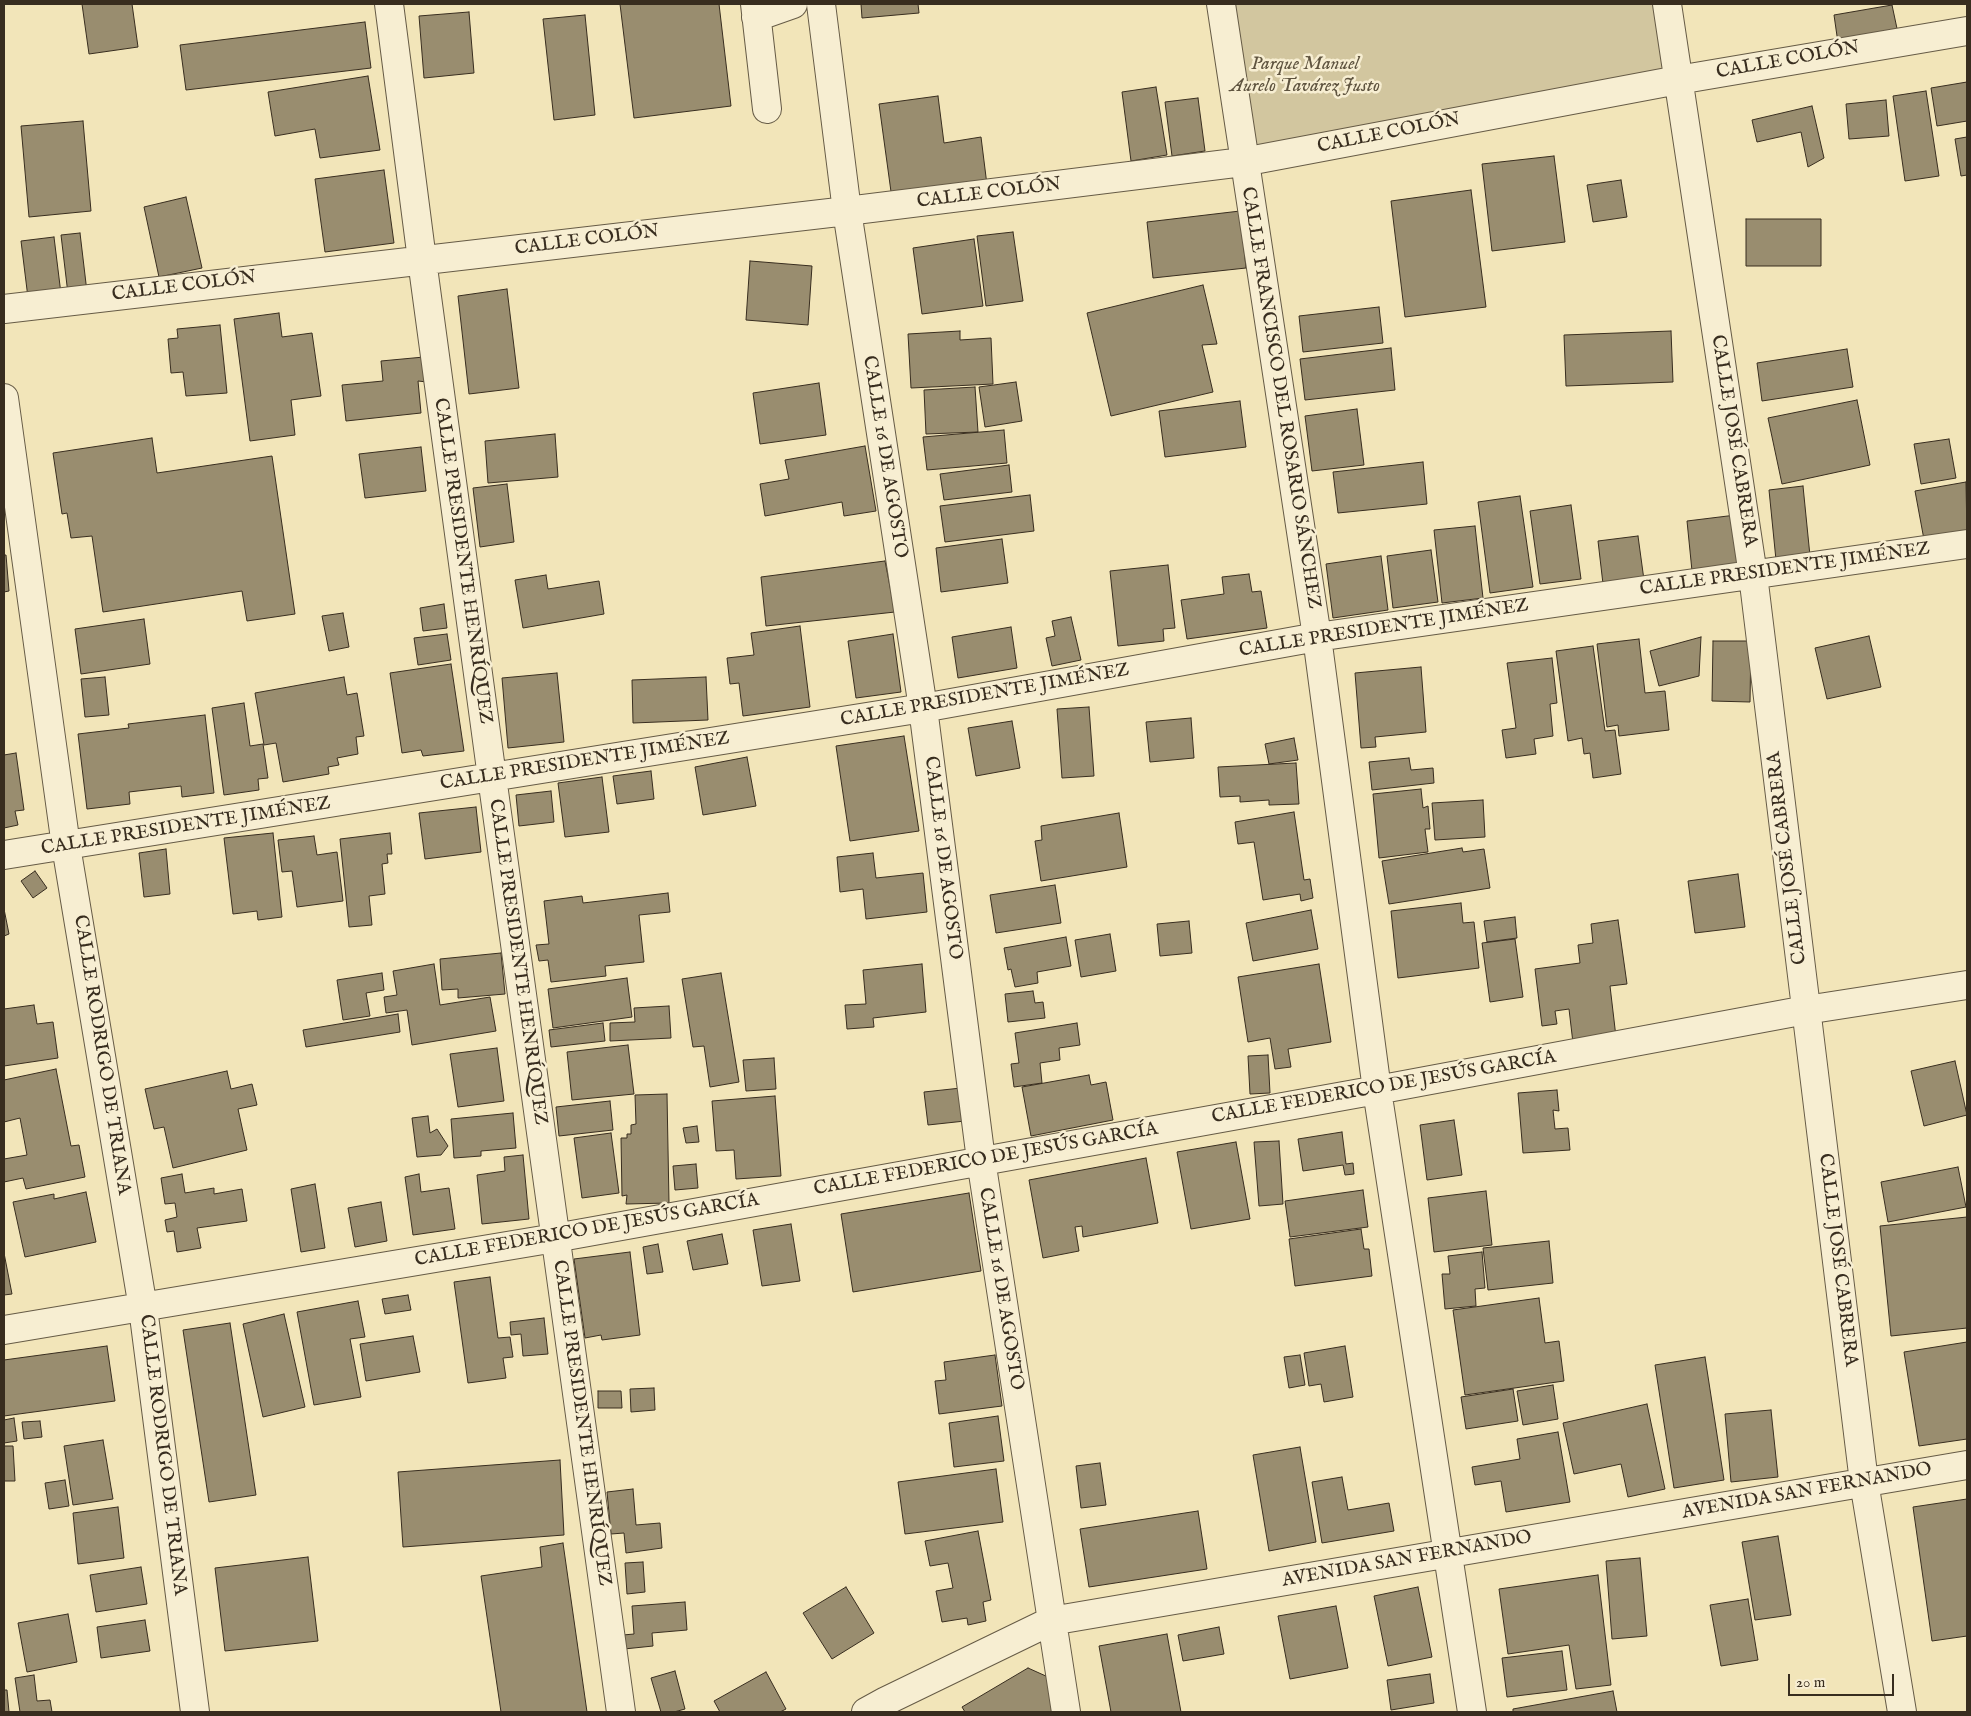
<!DOCTYPE html>
<meta charset="utf-8">
<style>
body{margin:0}
#map{position:relative;width:1971px;height:1716px;overflow:hidden;background:#f2e5b9;font-family:"IM FELL English",serif}
canvas{display:block}
.frame{position:absolute;inset:0;border:5px solid #382d1f;pointer-events:none}
.scale{position:absolute;left:1788px;top:1674px;width:106px;height:22px;box-sizing:border-box;border:2px solid #382d1f;border-top:0;padding-left:6px;font-size:15px;line-height:18px;white-space:nowrap;color:#382d1f;-webkit-text-stroke:4px #f7eed2;paint-order:stroke}
</style>
<div id="map">
<canvas width="1971" height="1716"></canvas>
<div class="frame"></div>
<div class="scale">20 m</div>
</div>
<script>
const c = document.querySelector('canvas').getContext('2d');
c.lineJoin = 'round';
function fillPath(path, color) {
  c.fillStyle = color;
  c.fill(path, 'evenodd');
}
function poly(rows) {
  const path = new Path2D();
  for (const r of rows) {
    path.moveTo(r[0], r[1]);
    for (let i = 2; i < r.length; i += 2) path.lineTo(r[i], r[i + 1]);
  }
  return path;
}
function trace(path, color, width, dash) {
  c.strokeStyle = color;
  c.lineWidth = width;
  c.lineCap = dash ? 'butt' : 'round';
  c.setLineDash(dash || []);
  c.stroke(path);
}
function drawText(font, color, halo, rows, align = 'center') {
  c.font = font + ' "IM FELL English",serif';
  c.lineWidth = 5;
  c.setLineDash([]);
  c.textBaseline = 'middle';
  c.strokeStyle = halo;
  c.fillStyle = color;
  for (const [text, x, y, turn = 0] of rows) {
    c.save();
    c.translate(x, y);
    c.rotate((+turn || 0) * Math.PI / 180);
    c.textAlign = isNaN(turn) ? turn : align;
    if (halo) c.strokeText(text, 0, 0);
    c.fillText(text, 0, 0);
    c.restore();
  }
}
fillPath(poly([
 [1221,4,1667,4,1678,80,1243,162]
]), '#d2c69f');
const building = poly([
 [82,4,132,4,138,47,89,54,82,4],
 [620,4,719,4,731,106,634,118,620,4],
 [861,4,918,4,919,13,862,18,861,4],
 [1892,5,1902,52,1840,57,1834,15,1892,5],
 [469,12,474,73,424,78,419,16,469,12],
 [585,15,595,115,554,120,543,19,585,15],
 [365,22,371,68,186,90,180,45,365,22],
 [368,76,380,150,320,158,315,129,275,136,268,92,368,76],
 [1967,82,1967,121,1937,126,1931,88,1967,82],
 [1156,87,1167,155,1131,161,1122,92,1156,87],
 [1926,91,1939,176,1905,181,1893,96,1926,91],
 [938,96,944,143,981,137,987,185,892,199,879,104,938,96],
 [1198,98,1205,151,1172,156,1165,102,1198,98],
 [1886,100,1889,136,1849,139,1846,104,1886,100],
 [1812,106,1824,158,1808,167,1801,132,1757,142,1752,120,1812,106],
 [83,121,91,211,29,217,21,126,83,121],
 [1967,137,1967,175,1961,176,1955,139,1967,137],
 [1554,156,1565,242,1492,251,1482,164,1554,156],
 [384,170,394,243,325,252,315,179,384,170],
 [1621,180,1627,217,1593,222,1587,185,1621,180],
 [1471,190,1486,307,1405,317,1391,201,1471,190],
 [186,197,202,268,159,277,144,207,186,197],
 [1240,211,1246,268,1153,278,1147,222,1240,211],
 [1746,219,1821,219,1821,266,1746,266,1746,219],
 [1013,232,1023,301,986,306,977,236,1013,232],
 [80,233,87,292,68,294,61,235,80,233],
 [54,237,62,302,29,306,21,241,54,237],
 [974,239,983,306,922,314,913,248,974,239],
 [750,261,812,266,808,325,746,320,750,261],
 [1203,285,1217,344,1202,345,1213,392,1111,416,1087,313,1203,285],
 [507,289,519,388,469,394,458,296,507,289],
 [1379,307,1383,343,1303,352,1299,316,1379,307],
 [279,313,282,337,312,333,321,396,291,400,295,435,250,441,234,319,279,313],
 [220,325,227,393,186,396,183,372,171,373,168,339,178,338,177,329,220,325],
 [960,331,960,340,991,338,993,384,911,388,908,334,960,331],
 [1671,331,1673,382,1566,386,1564,335,1671,331],
 [1391,348,1395,390,1305,400,1300,359,1391,348],
 [1847,349,1853,387,1762,401,1757,363,1847,349],
 [424,357,427,382,418,381,421,413,346,421,342,385,383,381,381,361,424,357],
 [1016,382,1022,421,985,427,979,387,1016,382],
 [819,383,826,435,760,444,753,393,819,383],
 [975,387,978,432,926,434,924,390,975,387],
 [1857,400,1870,465,1782,484,1768,418,1857,400],
 [1240,401,1246,447,1165,457,1159,411,1240,401],
 [1357,409,1364,465,1312,471,1305,416,1357,409],
 [1004,430,1007,463,927,470,923,437,1004,430],
 [555,434,558,477,488,483,485,441,555,434],
 [152,438,157,473,272,456,295,614,247,621,242,591,103,612,92,536,71,538,67,513,62,514,53,453,152,438],
 [1949,439,1956,478,1921,484,1914,444,1949,439],
 [865,446,876,511,844,516,842,502,765,516,760,484,789,479,785,460,865,446],
 [421,447,426,491,365,498,359,454,421,447],
 [1423,462,1427,504,1338,513,1333,472,1423,462],
 [1009,465,1012,492,944,500,940,474,1009,465],
 [1966,482,1967,537,1925,545,1915,491,1966,482],
 [507,484,514,542,480,547,473,488,507,484],
 [1803,486,1810,556,1776,560,1769,490,1803,486],
 [1030,495,1034,531,945,542,940,506,1030,495],
 [1520,496,1533,587,1490,593,1478,502,1520,496],
 [1571,505,1581,579,1540,584,1530,511,1571,505],
 [1736,515,1741,566,1692,571,1687,521,1736,515],
 [1475,526,1483,598,1442,603,1434,530,1475,526],
 [1638,536,1644,580,1603,584,1598,541,1638,536],
 [1002,539,1008,583,941,592,936,548,1002,539],
 [1431,550,1438,602,1393,608,1387,556,1431,550],
 [4,555,6,555,9,591,4,592,4,555],
 [1381,556,1388,610,1333,618,1326,564,1381,556],
 [885,561,895,612,766,626,761,577,885,561],
 [1168,565,1175,628,1163,629,1164,641,1118,646,1110,571,1168,565],
 [1249,574,1252,592,1261,591,1267,628,1187,639,1181,600,1224,594,1222,577,1249,574],
 [546,575,548,589,599,581,604,614,523,628,515,580,546,575],
 [444,604,447,628,423,631,420,608,444,604],
 [343,613,349,647,329,651,322,616,343,613],
 [1071,617,1081,660,1052,666,1046,638,1055,636,1052,621,1071,617],
 [144,619,150,664,81,674,75,629,144,619],
 [800,626,810,707,743,716,739,683,730,684,727,658,754,655,751,633,800,626],
 [1011,627,1017,668,958,678,952,637,1011,627],
 [447,634,451,660,418,665,414,638,447,634],
 [893,634,901,692,856,698,848,641,893,634],
 [1869,636,1881,687,1827,699,1815,648,1869,636],
 [1701,637,1699,676,1659,686,1650,651,1701,637],
 [1639,639,1645,693,1665,691,1669,730,1619,736,1618,725,1607,727,1597,644,1639,639],
 [1713,641,1751,641,1750,702,1712,701,1713,641],
 [1593,646,1605,731,1615,730,1621,774,1593,778,1590,753,1584,754,1582,738,1568,741,1556,651,1593,646],
 [1552,658,1557,703,1550,704,1553,736,1534,739,1536,754,1506,758,1502,730,1516,728,1507,663,1552,658],
 [451,664,464,751,423,756,421,750,402,753,390,673,451,664],
 [1421,667,1426,732,1375,737,1376,747,1361,748,1355,673,1421,667],
 [557,673,564,742,508,748,502,678,557,673],
 [105,677,109,715,85,717,81,679,105,677],
 [344,677,347,695,357,693,364,736,356,737,358,754,337,758,339,765,328,767,329,774,283,782,276,743,264,745,255,693,344,677],
 [706,677,708,720,633,723,632,680,706,677],
 [244,703,250,746,263,744,268,778,258,779,259,790,224,795,212,708,244,703],
 [1089,707,1094,776,1062,778,1057,709,1089,707],
 [205,715,214,793,182,797,181,786,129,792,130,804,87,809,78,734,129,728,128,724,205,715],
 [1191,718,1194,758,1150,762,1146,722,1191,718],
 [1012,721,1020,768,976,776,968,728,1012,721],
 [904,736,919,831,850,841,836,746,904,736],
 [1294,738,1298,760,1269,764,1265,744,1294,738],
 [16,753,24,810,15,811,18,825,4,828,4,755,16,753],
 [747,757,756,806,703,815,695,767,747,757],
 [1409,758,1411,770,1433,768,1434,783,1372,790,1369,762,1409,758],
 [1296,763,1299,804,1269,805,1269,800,1240,802,1240,796,1220,797,1218,767,1296,763],
 [651,771,654,799,617,804,613,776,651,771],
 [602,777,609,832,565,837,558,783,602,777],
 [1421,789,1423,808,1428,806,1430,829,1425,829,1428,852,1379,858,1373,794,1421,789],
 [551,791,554,822,519,826,516,795,551,791],
 [1483,800,1485,837,1435,840,1432,803,1483,800],
 [476,807,481,852,425,859,419,813,476,807],
 [1294,812,1304,880,1310,879,1313,898,1301,901,1300,894,1263,900,1254,842,1238,844,1235,822,1294,812],
 [1119,813,1127,867,1041,881,1035,841,1042,840,1041,826,1119,813],
 [273,833,282,917,258,920,257,911,233,914,224,838,273,833],
 [390,833,392,854,387,854,388,863,382,864,385,894,369,896,372,925,349,927,340,839,390,833],
 [314,836,317,855,337,852,343,901,297,907,292,871,282,872,278,840,314,836],
 [1462,848,1463,852,1484,849,1490,888,1389,904,1382,861,1462,848],
 [166,849,170,894,144,897,139,853,166,849],
 [873,853,876,878,923,873,927,912,866,919,863,889,840,892,837,857,873,853],
 [35,871,47,888,33,898,21,881,35,871],
 [1738,874,1745,927,1695,933,1688,881,1738,874],
 [1055,885,1061,923,996,933,990,895,1055,885],
 [668,893,670,912,639,915,644,962,605,966,606,976,551,982,548,960,539,961,536,945,549,944,544,901,582,896,583,903,668,893],
 [1461,903,1463,923,1474,922,1479,968,1398,978,1391,911,1461,903],
 [4,909,9,934,4,936,4,909],
 [1311,910,1318,949,1253,961,1246,923,1311,910],
 [1515,917,1517,938,1487,942,1484,921,1515,917],
 [1618,920,1627,984,1610,986,1616,1037,1573,1043,1569,1009,1555,1011,1557,1024,1542,1026,1535,969,1580,963,1578,945,1593,943,1591,924,1618,920],
 [1189,921,1192,953,1160,956,1157,924,1189,921],
 [1110,934,1116,971,1081,977,1075,940,1110,934],
 [1066,937,1071,966,1037,972,1038,983,1015,987,1011,969,1008,970,1004,948,1066,937],
 [1515,939,1523,997,1490,1002,1482,943,1515,939],
 [501,953,505,994,458,998,458,989,442,990,440,959,501,953],
 [434,964,440,1005,490,997,496,1031,412,1045,407,1010,386,1013,384,997,397,995,393,971,434,964],
 [922,964,926,1012,873,1018,874,1027,847,1029,845,1005,866,1004,863,970,922,964],
 [1319,964,1331,1042,1288,1049,1291,1067,1275,1069,1270,1038,1248,1042,1238,977,1319,964],
 [382,973,384,990,366,993,370,1016,343,1020,337,980,382,973],
 [721,973,739,1082,710,1087,704,1046,693,1047,682,979,721,973],
 [627,978,632,1017,553,1028,548,989,627,978],
 [1033,991,1035,1003,1043,1002,1045,1018,1008,1022,1005,994,1033,991],
 [34,1005,37,1024,53,1022,58,1058,4,1066,4,1009,34,1005],
 [669,1006,671,1038,610,1041,610,1023,635,1022,634,1008,669,1006],
 [398,1014,400,1032,306,1047,303,1030,398,1014],
 [603,1023,605,1041,551,1047,549,1030,603,1023],
 [1077,1023,1080,1045,1059,1048,1060,1060,1040,1063,1042,1083,1014,1087,1011,1064,1019,1063,1015,1033,1077,1023],
 [628,1045,634,1094,572,1100,567,1052,628,1045],
 [497,1048,504,1101,458,1107,450,1054,497,1048],
 [1268,1055,1270,1093,1250,1094,1248,1056,1268,1055],
 [774,1058,776,1089,746,1091,743,1060,774,1058],
 [1955,1061,1967,1115,1924,1126,1911,1071,1955,1061],
 [56,1069,71,1146,79,1145,85,1177,26,1189,23,1178,4,1182,4,1159,27,1155,20,1118,4,1122,4,1080,56,1069],
 [227,1071,231,1089,252,1084,257,1105,238,1109,247,1150,173,1168,164,1127,154,1129,145,1089,227,1071],
 [1089,1075,1091,1085,1106,1082,1113,1120,1031,1136,1022,1087,1089,1075],
 [961,1088,965,1121,928,1125,924,1092,961,1088],
 [1557,1090,1559,1111,1553,1110,1555,1129,1568,1128,1570,1150,1523,1153,1518,1093,1557,1090],
 [667,1094,669,1203,626,1204,627,1195,622,1196,621,1138,627,1138,627,1134,631,1134,631,1125,636,1124,635,1095,667,1094],
 [775,1096,781,1176,736,1179,734,1150,716,1151,712,1101,775,1096],
 [610,1101,613,1130,559,1136,556,1107,610,1101],
 [513,1113,516,1148,481,1151,481,1156,454,1158,451,1119,513,1113],
 [428,1116,430,1133,437,1129,448,1146,441,1155,417,1157,412,1118,428,1116],
 [1454,1120,1462,1175,1427,1180,1420,1125,1454,1120],
 [697,1126,699,1142,686,1143,683,1128,697,1126],
 [1342,1132,1346,1164,1353,1163,1354,1174,1345,1175,1343,1165,1303,1171,1298,1139,1342,1132],
 [611,1133,619,1193,582,1198,574,1138,611,1133],
 [1279,1141,1283,1204,1259,1206,1254,1142,1279,1141],
 [1236,1142,1250,1219,1191,1229,1177,1152,1236,1142],
 [523,1155,529,1219,482,1224,477,1175,505,1171,504,1157,523,1155],
 [1146,1158,1158,1223,1083,1237,1082,1226,1075,1227,1079,1251,1043,1258,1029,1180,1146,1158],
 [696,1164,698,1188,675,1190,673,1166,696,1164],
 [1958,1167,1966,1207,1888,1222,1881,1182,1958,1167],
 [182,1174,185,1193,214,1188,214,1194,242,1189,247,1221,197,1228,201,1248,177,1252,174,1231,167,1232,165,1220,177,1217,175,1203,165,1204,161,1178,182,1174],
 [419,1174,421,1192,449,1188,455,1229,413,1235,405,1177,419,1174],
 [315,1184,325,1248,301,1252,291,1189,315,1184],
 [1363,1190,1368,1227,1290,1237,1285,1201,1363,1190],
 [1486,1191,1492,1245,1434,1252,1428,1198,1486,1191],
 [86,1192,96,1242,25,1257,13,1202,54,1194,54,1199,86,1192],
 [969,1193,981,1271,853,1292,841,1214,969,1193],
 [381,1202,387,1241,355,1247,348,1208,381,1202],
 [1967,1217,1967,1328,1891,1336,1880,1226,1967,1217],
 [791,1224,800,1281,762,1286,753,1230,791,1224],
 [1361,1229,1364,1249,1369,1249,1372,1276,1295,1286,1289,1239,1361,1229],
 [722,1234,728,1264,693,1270,687,1241,722,1234],
 [1549,1241,1553,1283,1488,1290,1483,1248,1549,1241],
 [658,1244,663,1272,647,1274,643,1247,658,1244],
 [630,1252,640,1335,602,1340,601,1335,585,1338,574,1259,630,1252],
 [1482,1252,1485,1288,1475,1289,1476,1306,1445,1309,1442,1274,1450,1274,1448,1256,1482,1252],
 [4,1253,12,1294,4,1295,4,1253],
 [490,1277,498,1338,510,1337,513,1357,503,1358,506,1378,468,1383,454,1282,490,1277],
 [408,1295,411,1310,385,1314,382,1299,408,1295],
 [1539,1298,1545,1343,1559,1341,1564,1381,1465,1395,1453,1310,1539,1298],
 [358,1301,365,1337,350,1339,361,1397,314,1405,297,1312,358,1301],
 [284,1314,305,1407,263,1417,243,1324,284,1314],
 [544,1318,548,1354,523,1356,521,1334,511,1335,510,1322,544,1318],
 [230,1323,256,1495,209,1502,183,1330,230,1323],
 [413,1336,420,1372,366,1381,360,1344,413,1336],
 [1967,1342,1967,1439,1919,1446,1904,1352,1967,1342],
 [107,1346,115,1401,4,1416,4,1360,107,1346],
 [1345,1346,1353,1397,1324,1402,1321,1384,1309,1386,1304,1353,1345,1346],
 [995,1355,1002,1406,939,1414,935,1381,946,1380,944,1362,995,1355],
 [1300,1355,1305,1385,1289,1388,1284,1357,1300,1355],
 [1705,1357,1724,1480,1674,1488,1655,1365,1705,1357],
 [1553,1385,1558,1419,1523,1425,1517,1391,1553,1385],
 [654,1388,655,1410,631,1412,630,1389,654,1388],
 [1513,1389,1518,1421,1466,1429,1461,1397,1513,1389],
 [598,1391,621,1391,622,1408,598,1408,598,1391],
 [1647,1404,1665,1489,1628,1497,1621,1464,1574,1474,1563,1423,1647,1404],
 [1771,1410,1778,1477,1731,1482,1725,1414,1771,1410],
 [998,1416,1004,1461,954,1467,949,1423,998,1416],
 [14,1418,17,1441,4,1443,4,1420,14,1418],
 [40,1421,42,1437,24,1439,22,1422,40,1421],
 [1558,1432,1570,1502,1506,1512,1501,1481,1475,1485,1472,1467,1520,1459,1517,1439,1558,1432],
 [103,1440,113,1499,73,1505,64,1446,103,1440],
 [4,1446,13,1446,15,1481,4,1481,4,1446],
 [1300,1447,1316,1542,1269,1551,1253,1455,1300,1447],
 [560,1460,564,1535,403,1547,398,1472,560,1460],
 [1100,1463,1106,1505,1081,1508,1076,1466,1100,1463],
 [996,1469,1003,1522,905,1534,898,1482,996,1469],
 [1342,1477,1348,1510,1389,1503,1394,1531,1322,1543,1312,1482,1342,1477],
 [65,1480,69,1506,49,1509,45,1483,65,1480],
 [633,1489,636,1525,660,1523,662,1548,626,1553,624,1533,611,1534,607,1492,633,1489],
 [1967,1499,1967,1636,1932,1641,1913,1507,1967,1499],
 [118,1507,124,1558,78,1564,73,1513,118,1507],
 [1198,1511,1207,1569,1089,1587,1080,1529,1198,1511],
 [978,1531,991,1600,983,1602,986,1621,968,1625,967,1618,942,1622,936,1591,953,1588,948,1563,930,1566,925,1541,978,1531],
 [1778,1536,1791,1615,1755,1620,1742,1542,1778,1536],
 [563,1543,587,1712,501,1712,481,1576,542,1567,540,1547,563,1543],
 [308,1557,318,1641,225,1651,215,1568,308,1557],
 [1640,1558,1647,1636,1612,1639,1606,1561,1640,1558],
 [643,1562,645,1592,627,1594,625,1563,643,1562],
 [141,1567,147,1604,96,1612,90,1575,141,1567],
 [1598,1575,1611,1685,1576,1689,1569,1645,1508,1654,1499,1589,1598,1575],
 [846,1587,874,1633,832,1659,803,1613,846,1587],
 [1418,1587,1432,1657,1388,1666,1374,1596,1418,1587],
 [1748,1599,1758,1660,1721,1666,1710,1605,1748,1599],
 [685,1602,687,1630,652,1633,653,1646,624,1649,623,1635,634,1634,632,1606,685,1602],
 [1336,1606,1348,1668,1290,1679,1278,1616,1336,1606],
 [68,1614,77,1662,27,1672,18,1623,68,1614],
 [145,1620,150,1651,101,1658,97,1627,145,1620],
 [1219,1627,1224,1654,1183,1661,1178,1635,1219,1627],
 [1167,1634,1181,1712,1111,1712,1099,1646,1167,1634],
 [1562,1651,1567,1690,1507,1697,1502,1658,1562,1651],
 [1028,1668,1048,1677,1052,1712,965,1712,962,1707,1028,1668],
 [675,1671,685,1709,674,1712,661,1712,651,1678,675,1671],
 [766,1672,786,1709,780,1712,720,1712,714,1701,766,1672],
 [1430,1674,1434,1703,1391,1710,1387,1680,1430,1674],
 [34,1675,37,1701,50,1700,52,1712,20,1712,15,1678,34,1675],
 [4,1690,7,1690,9,1712,4,1712,4,1690],
 [1613,1691,1617,1712,1513,1712,1513,1709,1613,1691]
]);
fillPath(building, '#998d6f');
trace(building, '#382d1f', 1);
const minor = poly([
 [389,4,422,260,492,777,621,1712],
 [755,4,767,109],
 [821,4,847,211,923,708,981,1160,1066,1712],
 [1221,4,1317,637,1377,1090,1472,1712],
 [1667,4,1753,575,1864,1482,1902,1712],
 [756,17,793,4],
 [4,309,847,211,1243,162,1678,80,1967,31],
 [4,398,66,846,143,1308,195,1712],
 [4,855,923,708,1317,637,1967,544],
 [4,1330,555,1238,1377,1090,1806,1010,1967,985],
 [866,1712,886,1701,1051,1621,1967,1465]
]);
trace(minor, '#665b46', 30);
trace(minor, '#f7eed2', 28);
drawText('19px', '#382d1f', '#f7eed2', [
 ["CALLE COLÓN",1788,61,-10],
 ["CALLE COLÓN",1389,134,-11],
 ["CALLE COLÓN",989,194,-7],
 ["CALLE COLÓN",587,241,-7],
 ["CALLE COLÓN",184,287,-7],
 ["CALLE FRANCISCO DEL ROSARIO SÁNCHEZ",1280,398,81],
 ["CALLE JOSÉ CABRERA",1733,441,81],
 ["CALLE 16 DE AGOSTO",884,457,81],
 ["CALLE PRESIDENTE HENRÍQUEZ",462,561,82],
 ["CALLE PRESIDENTE JIMÉNEZ",1785,570,-8],
 ["CALLE PRESIDENTE JIMÉNEZ",1384,629,-9],
 ["CALLE PRESIDENTE JIMÉNEZ",985,696,-10],
 ["CALLE PRESIDENTE JIMÉNEZ",585,762,-9],
 ["CALLE PRESIDENTE JIMÉNEZ",186,827,-9],
 ["CALLE 16 DE AGOSTO",942,858,83],
 ["CALLE JOSÉ CABRERA",1788,858,-97],
 ["CALLE PRESIDENTE HENRÍQUEZ",517,962,82],
 ["CALLE RODRIGO DE TRIANA",101,1055,81],
 ["CALLE FEDERICO DE JESÚS GARCÍA",1384,1088,-10],
 ["CALLE FEDERICO DE JESÚS GARCÍA",986,1160,-10],
 ["CALLE FEDERICO DE JESÚS GARCÍA",587,1231,-10],
 ["CALLE JOSÉ CABRERA",1837,1260,83],
 ["CALLE 16 DE AGOSTO",1000,1289,81],
 ["CALLE PRESIDENTE HENRÍQUEZ",581,1423,82],
 ["CALLE RODRIGO DE TRIANA",162,1455,83],
 ["AVENIDA SAN FERNANDO",1807,1492,-10],
 ["AVENIDA SAN FERNANDO",1407,1560,-10]
]);
drawText('italic 19px', '#5e533f', '#f7eed2', [
 ["Parque Manuel",1305,65],
 ["Aurelo Tavárez Justo",1305,87]
]);
</script>
